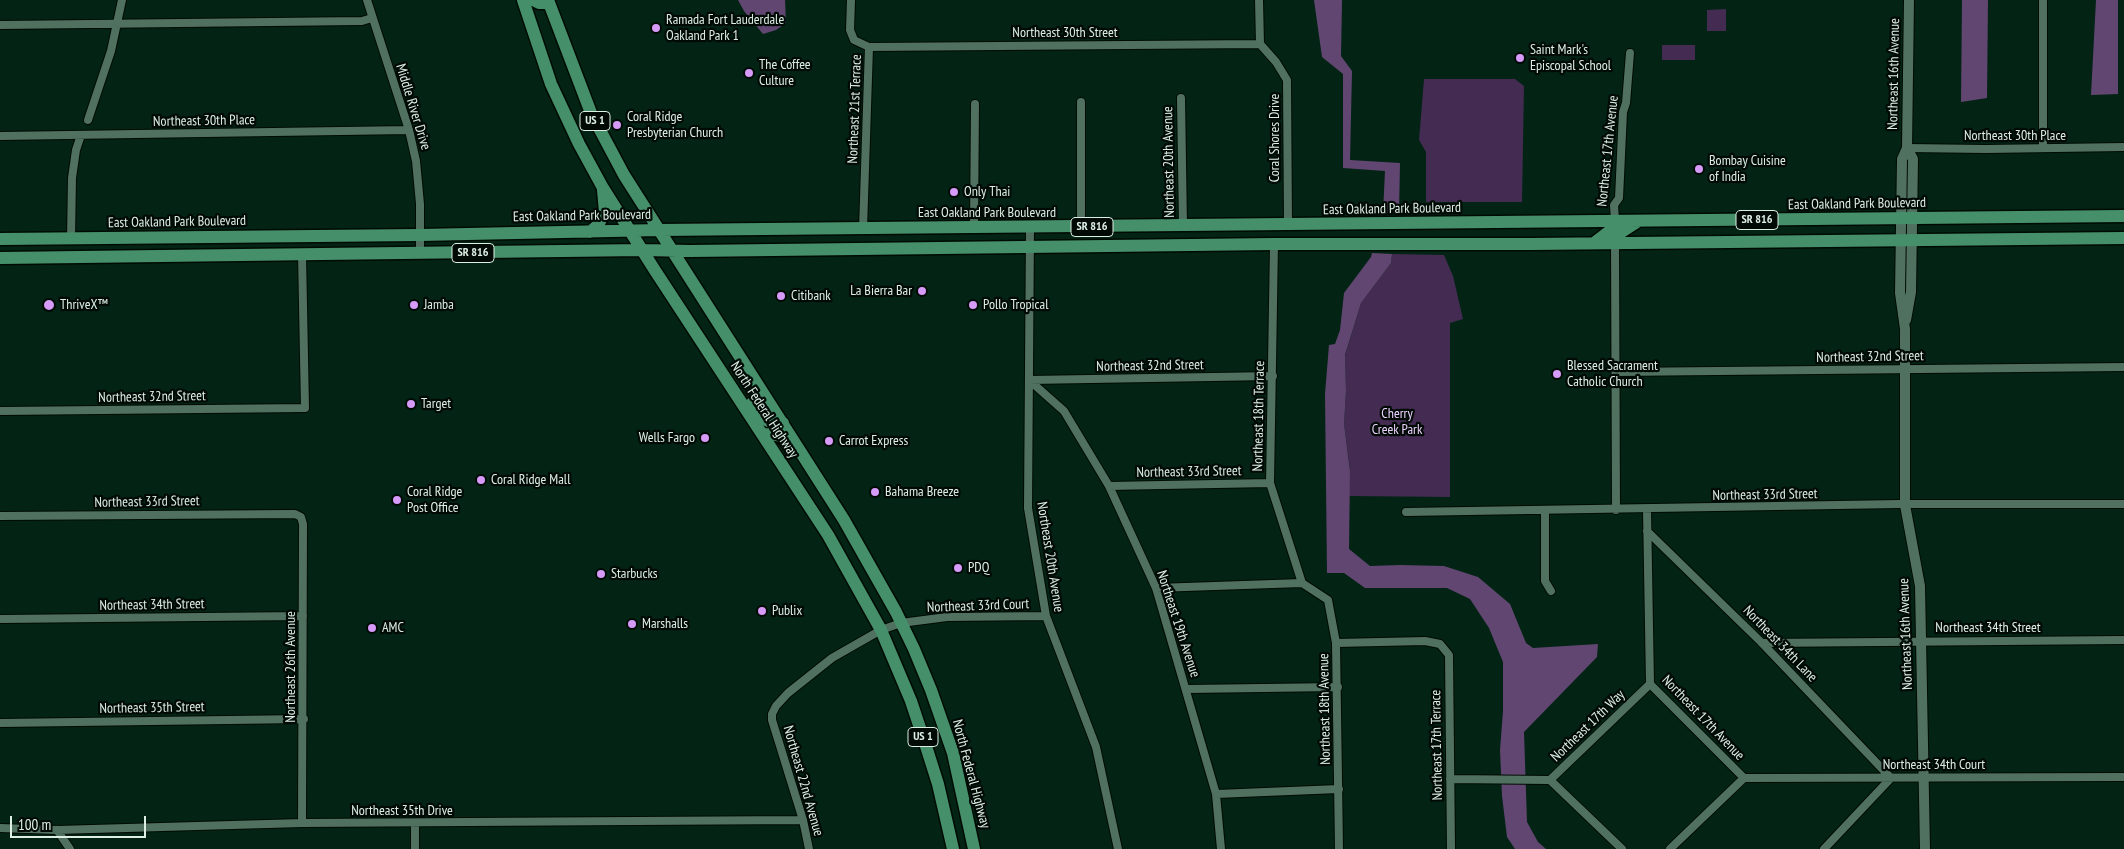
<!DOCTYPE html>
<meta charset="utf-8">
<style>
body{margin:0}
#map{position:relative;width:2124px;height:849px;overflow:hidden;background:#032414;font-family:"PT Sans Narrow",sans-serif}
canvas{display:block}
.scale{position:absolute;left:10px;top:816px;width:136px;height:22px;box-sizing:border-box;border:2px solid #ddefe4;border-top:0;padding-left:6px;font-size:15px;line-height:18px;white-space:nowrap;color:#ddefe4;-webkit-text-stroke:4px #010a05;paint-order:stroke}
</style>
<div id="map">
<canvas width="2124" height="849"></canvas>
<div class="scale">100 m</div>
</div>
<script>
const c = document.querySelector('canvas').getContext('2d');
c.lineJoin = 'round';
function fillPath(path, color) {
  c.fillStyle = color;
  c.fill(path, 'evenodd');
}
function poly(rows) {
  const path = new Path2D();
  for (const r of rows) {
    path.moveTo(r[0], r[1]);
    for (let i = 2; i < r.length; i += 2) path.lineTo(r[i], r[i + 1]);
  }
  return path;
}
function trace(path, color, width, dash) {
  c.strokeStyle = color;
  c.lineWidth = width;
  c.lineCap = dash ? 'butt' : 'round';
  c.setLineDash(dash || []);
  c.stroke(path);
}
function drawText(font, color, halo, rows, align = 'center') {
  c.font = font + ' "PT Sans Narrow",sans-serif';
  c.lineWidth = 4.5;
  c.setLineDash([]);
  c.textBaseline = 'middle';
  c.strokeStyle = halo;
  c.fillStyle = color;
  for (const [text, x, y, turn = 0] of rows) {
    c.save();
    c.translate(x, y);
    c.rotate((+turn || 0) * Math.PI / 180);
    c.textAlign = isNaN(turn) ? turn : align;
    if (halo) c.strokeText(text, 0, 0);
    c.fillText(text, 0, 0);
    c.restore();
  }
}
fillPath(poly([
 [1726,9,1726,31,1707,31,1707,10],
 [1662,45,1695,45,1695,60,1662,60],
 [1424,79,1515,79,1524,86,1522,202,1426,202,1426,152,1419,140],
 [1392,254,1444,255,1453,276,1463,319,1450,323,1450,497,1349,496,1350,469,1344,424,1346,391,1345,356,1361,303,1391,263]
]), '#432b51');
fillPath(poly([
 [738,0,785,0,786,23,776,30,763,34,744,11],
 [1314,0,1342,0,1341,56,1352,71,1350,160,1400,163,1399,213,1383,213,1385,171,1343,168,1343,74,1322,57],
 [1962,0,1988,0,1987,98,1961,102],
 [2096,0,2118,0,2118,94,2091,95],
 [1372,253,1392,254,1391,263,1361,303,1345,355,1346,391,1344,424,1350,471,1349,549,1370,566,1400,565,1444,566,1478,577,1510,604,1526,643,1533,648,1598,644,1597,657,1524,732,1527,822,1538,842,1546,849,1515,849,1507,837,1502,796,1500,750,1503,711,1503,662,1489,628,1470,599,1447,588,1365,588,1344,573,1327,573,1325,394,1329,345,1335,344,1340,330,1344,293,1371,257]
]), '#624672');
const minor = poly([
 [367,0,409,130,416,161,420,204,420,253],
 [851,0,850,30,854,40,869,47,863,229],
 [1259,0,1260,44,1276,62,1287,80,1288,225],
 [0,25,362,21,372,18],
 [869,47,1260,44],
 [1181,98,1183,226],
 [88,120,111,51,122,0],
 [0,136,409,130],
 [1907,148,1986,149,2124,147],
 [2043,148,2043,0],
 [1615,221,1614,205,1619,198,1623,112,1626,103,1630,53],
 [974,227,975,104],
 [1030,227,1028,508,1046,616,1096,747,1118,849],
 [1081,227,1081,102],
 [71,238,72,178,76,150,81,135],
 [1615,243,1616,510],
 [1274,244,1270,483,1302,583],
 [1616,372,2124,367],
 [1029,380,1064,411,1109,486,1156,588,1216,794,1221,849],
 [1029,380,1273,376],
 [0,411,305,408,302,254],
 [1109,486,1270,483],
 [1647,510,1650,684,1744,778,1670,849],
 [1545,511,1545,581,1551,591],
 [1406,512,1899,504,2124,504],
 [0,516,295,514,301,517,303,524,302,823],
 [1647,531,1762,643,1891,778,1824,849],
 [1302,583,1328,600,1336,643,1339,849],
 [1156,588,1302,583],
 [0,619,303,616],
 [1336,643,1425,641,1440,644,1449,655,1451,849],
 [1762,643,2124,640],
 [1187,689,1338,687],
 [0,723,304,719],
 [1744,778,2124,777],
 [1450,779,1550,780],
 [1216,794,1339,789],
 [0,828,57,830,302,823,803,820],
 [57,830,70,849],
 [415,849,415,823],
 [809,849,803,820,772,720,772,714,776,706,788,693,832,658,881,630,901,623,947,617,1046,616],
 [1622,849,1550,780,1650,684]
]);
const tertiary = poly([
 [1909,0,1907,148,1902,159,1900,293,1905,329,1905,505,1920,586,1925,849],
 [1906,320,1911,292,1913,159,1907,148]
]);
const primary = poly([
 [523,0,551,84,579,144,603,188,654,269,828,535,881,630,911,701,925,743,938,784,953,849],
 [533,0,539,3,549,3],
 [548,0,591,113,624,175,844,520,896,612,914,649,931,690,953,753,974,849],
 [590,232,598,225,605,212,603,190],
 [0,239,420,235,659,230,2124,216],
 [1594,243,1611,230,1615,221],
 [1615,243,1620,233,1637,222],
 [0,258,643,250,690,251,1274,244,1531,244,2124,238],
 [752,403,760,416,768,421,783,423],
 [762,434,778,435,793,445]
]);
trace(minor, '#000b03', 10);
trace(tertiary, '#000b03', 12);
trace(primary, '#000b03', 15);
trace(minor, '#50715f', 8);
trace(tertiary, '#50715f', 10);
trace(primary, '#45906b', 12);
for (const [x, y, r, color] of [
 [656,28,5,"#d69bf9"],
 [1520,58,5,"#d69bf9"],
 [749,73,5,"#d69bf9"],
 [617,125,5,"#d69bf9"],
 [1699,169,5,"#d69bf9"],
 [954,192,5,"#d69bf9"],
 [922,291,5,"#d69bf9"],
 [781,296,5,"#d69bf9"],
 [49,305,6,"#d69bf9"],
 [414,305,5,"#d69bf9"],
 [973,305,5,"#d69bf9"],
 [1557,374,5,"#d69bf9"],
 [411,404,5,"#d69bf9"],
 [705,438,5,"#d69bf9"],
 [829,441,5,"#d69bf9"],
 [481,480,5,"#d69bf9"],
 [875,492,5,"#d69bf9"],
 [397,500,5,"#d69bf9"],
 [958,568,5,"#d69bf9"],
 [601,574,5,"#d69bf9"],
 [762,611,5,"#d69bf9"],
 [632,624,5,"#d69bf9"],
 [372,628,5,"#d69bf9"]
]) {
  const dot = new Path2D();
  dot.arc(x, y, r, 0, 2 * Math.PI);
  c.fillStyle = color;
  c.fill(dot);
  trace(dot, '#010a05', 2);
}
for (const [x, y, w] of [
 [595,121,30],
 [1757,220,42],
 [1092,227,42],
 [473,253,42],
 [923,737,30]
]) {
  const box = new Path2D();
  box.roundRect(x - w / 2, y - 9.5, w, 19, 4);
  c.fillStyle = '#010a05';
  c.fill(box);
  trace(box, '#ddefe4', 1);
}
drawText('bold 12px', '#ddefe4', null, [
 ["US 1",595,121],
 ["SR 816",1757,220],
 ["SR 816",1092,227],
 ["SR 816",473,253],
 ["US 1",923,737]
]);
drawText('14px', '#ddefe4', '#010a05', [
 ["Ramada Fort Lauderdale",666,20],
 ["Oakland Park 1",666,36],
 ["Saint Mark's",1530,50],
 ["Episcopal School",1530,66],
 ["The Coffee",759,65],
 ["Culture",759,81],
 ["Coral Ridge",627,117],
 ["Presbyterian Church",627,133],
 ["Bombay Cuisine",1709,161],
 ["of India",1709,177],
 ["Only Thai",964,192],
 ["La Bierra Bar",912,291,"right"],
 ["Citibank",791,296],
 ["ThriveX™",60,305],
 ["Jamba",424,305],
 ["Pollo Tropical",983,305],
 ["Blessed Sacrament",1567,366],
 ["Catholic Church",1567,382],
 ["Target",421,404],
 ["Wells Fargo",695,438,"right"],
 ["Carrot Express",839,441],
 ["Coral Ridge Mall",491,480],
 ["Coral Ridge",407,492],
 ["Post Office",407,508],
 ["Bahama Breeze",885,492],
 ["PDQ",968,568],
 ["Starbucks",611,574],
 ["Publix",772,611],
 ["Marshalls",642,624],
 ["AMC",382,628]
], 'left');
drawText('14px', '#ddefe4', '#010a05', [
 ["Northeast 30th Street",1065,33],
 ["Northeast 16th Avenue",1894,74,-89],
 ["Middle River Drive",413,107,73],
 ["Northeast 21st Terrace",855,109,-88],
 ["Northeast 30th Place",204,121,-1],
 ["Northeast 30th Place",2015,136],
 ["Coral Shores Drive",1275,138,-90],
 ["Northeast 17th Avenue",1608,151,-84],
 ["Northeast 20th Avenue",1169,162,-91],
 ["East Oakland Park Boulevard",1857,204,-1],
 ["East Oakland Park Boulevard",1392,209,-1],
 ["East Oakland Park Boulevard",987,213],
 ["East Oakland Park Boulevard",582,216,-1],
 ["East Oakland Park Boulevard",177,222,-1],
 ["Northeast 32nd Street",1870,357,-1],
 ["Northeast 32nd Street",1150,366,-1],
 ["Northeast 32nd Street",152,397,-1],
 ["North Federal Highway",764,410,57],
 ["Northeast 18th Terrace",1259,416,-89],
 ["Northeast 33rd Street",1189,472,-1],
 ["Northeast 33rd Street",1765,495,-1],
 ["Northeast 33rd Street",147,502,-1],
 ["Northeast 20th Avenue",1050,557,81],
 ["Northeast 34th Street",152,605,-1],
 ["Northeast 33rd Court",978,606,-2],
 ["Northeast 19th Avenue",1178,624,72],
 ["Northeast 34th Street",1988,628],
 ["Northeast 16th Avenue",1906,634,-92],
 ["Northeast 34th Lane",1780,644,46],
 ["Northeast 26th Avenue",291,667,-90],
 ["Northeast 35th Street",152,708,-1],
 ["Northeast 18th Avenue",1325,709,-91],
 ["Northeast 17th Avenue",1703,718,46],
 ["Northeast 17th Way",1588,726,-44],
 ["Northeast 17th Terrace",1437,745,-91],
 ["Northeast 34th Court",1934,765],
 ["North Federal Highway",971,774,75],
 ["Northeast 22nd Avenue",803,781,74],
 ["Northeast 35th Drive",402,811]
]);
drawText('14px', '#ead0fb', '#010a05', [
 ["Cherry",1397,414],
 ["Creek Park",1397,430]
]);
</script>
